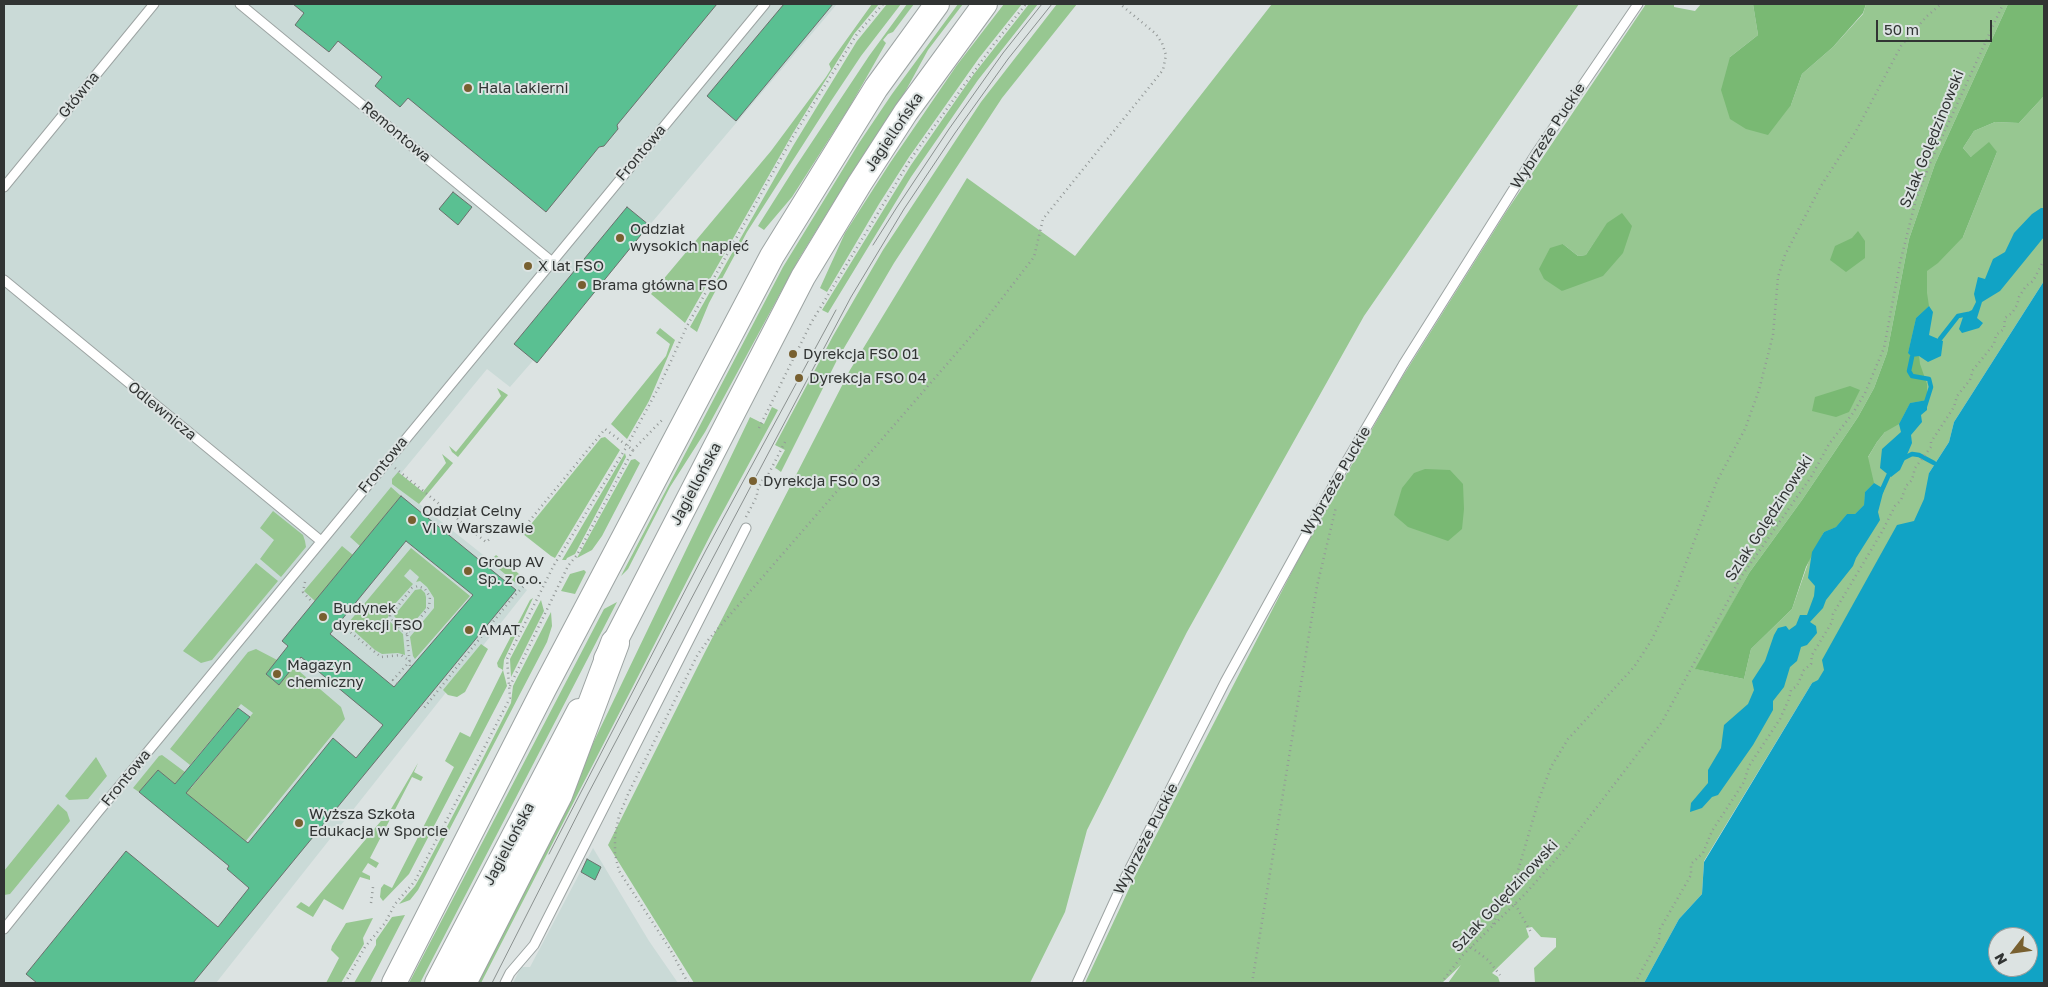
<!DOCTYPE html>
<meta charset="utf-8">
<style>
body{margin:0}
#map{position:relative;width:2048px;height:987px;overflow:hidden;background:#dce3e2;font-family:"Golos Text",sans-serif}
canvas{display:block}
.frame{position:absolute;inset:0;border:5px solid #313433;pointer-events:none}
.north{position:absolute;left:1988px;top:927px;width:50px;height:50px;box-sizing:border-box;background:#dce3e2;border:1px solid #989d9c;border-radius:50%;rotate:240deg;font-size:14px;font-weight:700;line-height:20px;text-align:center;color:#313433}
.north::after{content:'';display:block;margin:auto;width:18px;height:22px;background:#786030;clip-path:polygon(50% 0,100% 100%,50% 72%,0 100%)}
.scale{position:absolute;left:1876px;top:20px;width:116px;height:22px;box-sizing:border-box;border:2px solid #313433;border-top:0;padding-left:6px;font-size:15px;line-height:18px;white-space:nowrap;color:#313433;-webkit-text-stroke:4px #dce3e2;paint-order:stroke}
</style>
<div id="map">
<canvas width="2048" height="987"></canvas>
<div class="frame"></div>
<div class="north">N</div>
<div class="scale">50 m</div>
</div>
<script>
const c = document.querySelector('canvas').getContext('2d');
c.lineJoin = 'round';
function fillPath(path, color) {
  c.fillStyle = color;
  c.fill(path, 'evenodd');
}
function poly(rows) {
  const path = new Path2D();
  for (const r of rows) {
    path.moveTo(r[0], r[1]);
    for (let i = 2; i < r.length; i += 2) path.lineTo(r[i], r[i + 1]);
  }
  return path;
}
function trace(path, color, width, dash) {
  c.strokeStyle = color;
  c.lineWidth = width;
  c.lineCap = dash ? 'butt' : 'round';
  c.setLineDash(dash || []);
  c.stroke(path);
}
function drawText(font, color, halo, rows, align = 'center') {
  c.font = font + ' "Golos Text",sans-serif';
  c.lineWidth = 4;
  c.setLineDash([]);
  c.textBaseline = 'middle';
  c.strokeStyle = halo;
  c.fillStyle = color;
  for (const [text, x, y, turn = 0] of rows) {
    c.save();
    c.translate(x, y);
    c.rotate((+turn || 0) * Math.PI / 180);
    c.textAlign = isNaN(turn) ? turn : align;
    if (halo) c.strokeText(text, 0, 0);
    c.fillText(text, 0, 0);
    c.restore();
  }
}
fillPath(poly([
 [4,4,837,4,592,293,510,387,487,369,393,483,527,590,216,983,4,983],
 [593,848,649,941,678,983,513,983,521,967,530,967]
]), '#cadad7');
fillPath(poly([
 [872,4,879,4,854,34,793,133,685,323,651,294,771,151,826,77,831,69,829,64],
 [887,4,901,4,861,56,831,101,747,232,709,303,697,332,690,327,793,146,857,41],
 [907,4,914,4,893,32,888,34,883,40,886,43,849,108,792,197,764,230,758,226,794,169,869,56],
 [958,4,963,4,928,50,905,92,850,176,800,257,705,432,670,487,628,569,621,576,783,267,859,143,892,94],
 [1004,4,1022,4,979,58,909,157,879,204,827,292,820,288,845,233,890,163,957,65],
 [1029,4,1038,4,978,80,911,177,828,313,822,310,911,165,974,74],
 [1057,4,1077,4,1002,98,894,263,837,360,781,472,777,469,775,468,785,450,775,445,833,336,883,250,981,102],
 [1272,4,1579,4,1364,316,1187,632,1087,830,1065,912,1030,983,694,983,608,845,705,652,850,370,967,178,1075,256],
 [1646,4,1674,4,1674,7,1695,11,1701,4,1753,4,1758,35,1730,57,1791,105,1802,74,1833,47,1863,14,1866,4,2008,4,1935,164,1909,239,1887,353,1874,388,1858,417,1802,500,1749,573,1696,669,1744,679,1751,649,1792,609,1812,552,1877,442,1885,432,1929,216,1963,237,1997,152,1971,157,1963,148,1974,131,1995,122,2019,123,2044,96,2044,281,1954,422,1949,442,1929,473,1936,491,1832,685,1812,683,1704,861,1702,894,1679,919,1644,983,1535,983,1534,968,1556,947,1556,938,1541,937,1532,927,1526,928,1529,937,1492,973,1498,977,1500,983,1448,983,1461,965,1442,983,1085,983,1134,878,1301,554,1396,387,1506,212],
 [1607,223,1562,291,1563,244,1578,256,1586,255],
 [660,328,675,340,649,401,627,439,611,424,666,356,670,344,656,333],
 [497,388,508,395,458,457,452,452,449,446,456,452,501,396],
 [772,407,778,410,714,528,481,983,474,983,571,789,750,417,764,424],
 [605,437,620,450,555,558,551,556,523,534,601,438],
 [625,453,626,457,575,554,567,558,566,560,562,560],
 [442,454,453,463,419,504,392,484,392,479,398,472,423,492,446,463],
 [635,459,640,463,602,536,592,550,577,558,631,460],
 [391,487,401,496,360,546,350,537],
 [273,511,303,535,305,541,306,547,281,577,260,559,274,540,260,528],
 [342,546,353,555,315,601,304,591],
 [411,548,470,596,415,659,413,656,410,637,434,608,434,598,427,587,420,581,416,582,419,577,410,569,404,576,413,584,394,605,387,619,403,634,405,655,398,653,382,654,375,650,353,630,355,627,349,622],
 [496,555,518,573,521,577,520,583,517,584,493,564,492,559],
 [256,563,278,581,212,660,201,663,183,651],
 [584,570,586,572,575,594,561,591,570,574],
 [421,589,425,593,426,597,426,608,409,628,404,627,394,616,415,590],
 [533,598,504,660,503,670,507,686,409,874,383,901,380,897,381,888,384,884,392,888,454,767,445,761,460,732,470,737,503,670,498,667,497,663,530,600],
 [541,600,544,611,511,677,510,659],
 [617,602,420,983,409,983,604,609],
 [551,612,552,626,547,642,418,890,410,900,399,904,415,886,423,872,480,764,511,703,513,686],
 [481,644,488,649,465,692,457,697,448,695,443,690],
 [256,649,281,662,277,666,274,664,266,674,279,685,287,675,279,668,286,660,341,707,345,719,245,842,158,770,139,792,133,788,159,756,162,755,185,772,179,779,191,788,253,713,241,704,190,765,170,749,248,652],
 [96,757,107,776,88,799,69,800,65,796],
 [418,763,414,772,423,777,421,781,412,777,370,858,379,863,376,868,368,863,362,872,370,876,370,880,360,877,343,910,324,899,313,917,296,907,301,902,309,907,391,809],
 [58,804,67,812,70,821,10,894,4,895,4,871],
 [405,915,370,983,354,983,376,945,376,940,392,917],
 [373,918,363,938,364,944,341,983,326,983,339,958,331,950,332,946,346,923]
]), '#97c791');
fillPath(poly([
 [1753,4,1866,4,1863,13,1833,47,1802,74,1791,105,1768,135,1746,129,1730,119,1721,90,1730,57,1758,35],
 [2008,4,2044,4,2044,96,2019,123,1995,122,1974,131,1963,148,1971,157,1989,142,1997,152,1963,237,1938,263,1927,271,1927,293,1929,306,1916,318,1908,353,1919,356,1920,364,1927,384,1927,400,1910,403,1899,424,1885,432,1877,442,1868,457,1874,483,1865,492,1864,505,1855,514,1847,514,1836,527,1824,532,1806,567,1792,609,1751,649,1744,679,1695,669,1749,573,1802,500,1858,417,1874,388,1887,353,1909,239,1935,164],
 [1622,213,1632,226,1623,253,1603,276,1562,291,1544,279,1539,269,1550,248,1563,244,1578,256,1586,255,1607,223],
 [1858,231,1865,241,1865,258,1846,272,1830,260,1835,246,1852,238],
 [1850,386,1860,390,1849,412,1836,417,1812,411,1815,397],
 [1425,469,1450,470,1463,484,1464,509,1462,529,1448,541,1408,527,1394,515,1402,488,1414,473]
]), '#79b973');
fillPath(poly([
 [2041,208,2044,208,2044,237,2000,291,1982,302,1977,318,1983,323,1979,328,1962,333,1959,329,1964,314,1972,310,1976,302,1974,294,1978,277,1985,279,1993,259,2005,252,2014,233,2032,214],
 [2044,281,2044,983,1644,983,1679,919,1702,894,1704,862,1812,683,1818,680,1824,670,1822,660,1897,525,1914,521,1924,499,1929,473,1949,442,1954,422],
 [1998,937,2028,937,2028,967,1998,967],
 [1929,306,1933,312,1929,335,1943,341,1941,356,1928,362,1919,356,1912,357,1908,353,1916,318],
 [1927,400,1927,410,1921,415,1922,422,1911,435,1912,443,1906,457,1900,470,1891,477,1880,468,1882,449,1901,432,1899,424,1910,403],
 [1874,483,1884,489,1878,512,1880,520,1856,558,1853,566,1826,600,1823,608,1810,622,1816,626,1817,633,1807,645,1801,647,1797,661,1790,667,1784,687,1773,701,1773,710,1753,745,1718,795,1712,797,1702,808,1690,812,1691,803,1708,783,1708,770,1721,748,1724,725,1748,704,1754,690,1752,681,1765,661,1774,635,1778,628,1786,626,1789,630,1796,625,1800,615,1807,615,1814,596,1815,586,1808,578,1812,552,1824,532,1836,527,1847,514,1855,514,1864,505,1865,492]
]), '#11a3c5');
trace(poly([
 [1940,339,1958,316,1968,314],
 [1912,357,1909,371,1912,376,1929,379,1931,387,1925,406],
 [1902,459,1912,454,1919,455,1934,463],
 [1881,492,1890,472]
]), '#11a3c5', 4.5);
const building = poly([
 [293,4,717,4,617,125,618,129,604,146,599,147,546,212,408,98,400,107,375,86,382,77,338,41,329,52,295,25,304,13,293,4],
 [784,4,833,4,736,121,707,96,784,4],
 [453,192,472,207,458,225,439,209,453,192],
 [627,207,649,225,537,363,514,344,627,207],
 [401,496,516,590,193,983,37,983,26,974,126,851,218,927,249,888,227,869,229,866,139,792,158,770,175,784,238,708,250,717,186,793,248,843,333,738,356,758,383,725,301,657,279,685,266,674,288,646,282,641,401,496],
 [406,541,473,595,394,687,330,634,406,541],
 [587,859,601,867,595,880,581,872,587,859]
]);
fillPath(building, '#5ac092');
trace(building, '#6b706d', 1);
const lane = poly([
 [240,4,551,261],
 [4,187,154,4],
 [4,280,321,541],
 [4,929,98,812,765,4],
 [505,983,510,973,534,945,746,528],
 [1077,983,1125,878,1225,682,1348,459,1403,365,1537,152,1638,4]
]);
const secondary = poly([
 [606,659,803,277,860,183,906,112,985,4],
 [394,983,544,689,772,256,876,88,937,4],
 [437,983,579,711]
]);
const highway = poly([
 [462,983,558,795,615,643]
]);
trace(lane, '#9da4a3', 11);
trace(secondary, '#9da4a3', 26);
trace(highway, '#9da4a3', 30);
trace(poly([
 [759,428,811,323,912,157,994,44,1026,4],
 [633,450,663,419],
 [395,468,486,542,491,538],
 [746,517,757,496,757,491,763,479,767,477,785,442],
 [305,582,303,592,313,603],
 [339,623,381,657,401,655,410,661,393,680,398,684],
 [407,634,395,624,390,616,412,588,418,586,425,589,430,597,429,607,407,634,410,666,412,668],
 [510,686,568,566,577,555,633,450,605,429,522,530],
 [421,705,424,708,513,597,534,576],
 [371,903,373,887],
 [1515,904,1532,934],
 [1493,924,1517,874,1539,799,1551,767,1568,739,1634,667,1651,641,1675,592,1717,481,1745,429,1759,390,1773,335,1778,277,1785,255,1821,186,1856,131,1901,46,1926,17,1941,4],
 [1471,947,1488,960,1500,975],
 [345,983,365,947,385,923,395,904,415,881,510,698,507,659,554,565,627,446,660,385,687,326,794,135,857,34,883,4],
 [688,983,670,949,619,871,615,854,615,835,619,816,629,792,698,654,709,639,986,319,1034,257,1043,219,1163,70,1166,55,1162,43,1156,34,1120,4],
 [1252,983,1317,586,1336,507],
 [1441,983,1462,956,1526,893,1564,850,1662,722,1741,577,1811,477,1829,444,1853,413,1865,393,1884,348,1900,263,1916,199,1931,161,2003,4],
 [1635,983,1659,939,1660,929,1691,875,1691,864,1703,853,1712,831,1744,782,1749,766,1780,719,1789,699,1791,690,1797,686,1804,670,1811,664,1812,655,1832,622,1833,614,1883,530,1895,506,1901,500,1906,486,1912,480,1915,468,1931,447,1931,442,1954,407,1957,396,1970,380,1973,370,1994,344,1996,335,2004,329,2005,318,2012,313,2017,305,2019,297,2026,286,2033,281,2044,260]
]), '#939897', 2.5, [1, 4]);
trace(lane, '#fff', 9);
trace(secondary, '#fff', 24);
trace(highway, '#fff', 28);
trace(poly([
 [873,245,897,207,949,129,1003,53,1042,4],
 [549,854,706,550,836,310],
 [492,983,588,794,851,297,904,209,955,133,1008,59,1052,4]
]), '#8a908f', 1);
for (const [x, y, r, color] of [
 [468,88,5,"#786030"],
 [620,238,5,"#786030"],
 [528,266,5,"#786030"],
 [582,285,5,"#786030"],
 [793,354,5,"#786030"],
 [799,378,5,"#786030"],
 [753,481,5,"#786030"],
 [412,520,5,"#786030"],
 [468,571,5,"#786030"],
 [323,617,5,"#786030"],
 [469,630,5,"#786030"],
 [277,674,5,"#786030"],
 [299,823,5,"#786030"]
]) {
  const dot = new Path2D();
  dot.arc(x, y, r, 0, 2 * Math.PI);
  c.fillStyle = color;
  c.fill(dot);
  trace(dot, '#dce3e2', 2);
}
drawText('15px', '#313433', '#dce3e2', [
 ["Hala lakierni",478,88],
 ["Oddział",630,229],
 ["wysokich napięć",630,246],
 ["X lat FSO",538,266],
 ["Brama główna FSO",592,285],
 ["Dyrekcja FSO 01",803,354],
 ["Dyrekcja FSO 04",809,378],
 ["Dyrekcja FSO 03",763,481],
 ["Oddział Celny",422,511],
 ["VI w Warszawie",422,528],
 ["Group AV",478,562],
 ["Sp. z o.o.",478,579],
 ["Budynek",333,608],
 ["dyrekcji FSO",333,625],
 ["AMAT",479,630],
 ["Magazyn",287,665],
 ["chemiczny",287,682],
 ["Wyższa Szkoła",309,814],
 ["Edukacja w Sporcie",309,831]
], 'left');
drawText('15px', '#313433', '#dce3e2', [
 ["Główna",79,95,-51],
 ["Remontowa",396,132,40],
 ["Jagiellońska",894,132,-56],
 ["Wybrzeże Puckie",1548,136,-57],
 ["Szlak Golędzinowski",1932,139,-68],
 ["Frontowa",641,153,-50],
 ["Odlewnicza",162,411,39],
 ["Frontowa",383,465,-51],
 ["Wybrzeże Puckie",1336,481,-60],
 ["Jagiellońska",696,484,-62],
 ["Szlak Golędzinowski",1769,518,-57],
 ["Frontowa",126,778,-51],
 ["Wybrzeże Puckie",1146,839,-63],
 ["Jagiellońska",509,844,-62],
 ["Szlak Golędzinowski",1505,896,-47]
]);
</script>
